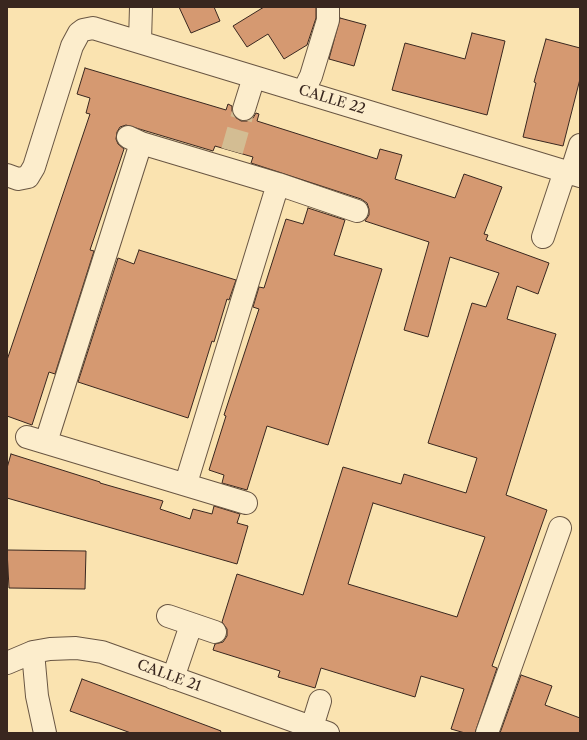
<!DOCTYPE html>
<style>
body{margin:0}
#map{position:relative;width:587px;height:740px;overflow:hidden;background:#fae3b0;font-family:"Libre Caslon Text",serif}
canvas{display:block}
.frame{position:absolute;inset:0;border:8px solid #39271f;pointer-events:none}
</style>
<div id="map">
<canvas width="587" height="740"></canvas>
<div class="frame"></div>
</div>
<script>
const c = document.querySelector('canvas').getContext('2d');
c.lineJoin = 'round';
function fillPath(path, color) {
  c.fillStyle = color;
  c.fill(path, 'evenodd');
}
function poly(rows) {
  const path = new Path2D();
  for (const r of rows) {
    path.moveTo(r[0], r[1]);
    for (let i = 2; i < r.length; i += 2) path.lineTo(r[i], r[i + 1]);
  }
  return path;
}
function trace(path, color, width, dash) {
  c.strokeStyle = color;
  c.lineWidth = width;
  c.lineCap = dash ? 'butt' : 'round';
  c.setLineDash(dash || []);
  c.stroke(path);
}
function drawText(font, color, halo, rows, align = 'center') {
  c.font = font + ' "Libre Caslon Text",serif';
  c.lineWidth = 4;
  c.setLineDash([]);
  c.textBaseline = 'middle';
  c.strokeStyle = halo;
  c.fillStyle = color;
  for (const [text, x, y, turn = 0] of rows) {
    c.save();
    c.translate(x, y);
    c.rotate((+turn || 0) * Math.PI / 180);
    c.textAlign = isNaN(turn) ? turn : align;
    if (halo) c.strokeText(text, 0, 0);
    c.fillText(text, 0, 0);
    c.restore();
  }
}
const building = poly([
 [179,7,214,7,220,21,191,33,179,7],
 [264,7,316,7,316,18,307,45,284,59,268,34,247,47,233,26,264,7],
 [340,18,366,25,354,66,329,59,340,18],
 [472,33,505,41,487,115,392,90,405,43,465,59,472,33],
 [546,39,580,48,580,79,563,146,523,137,536,83,534,82,546,39],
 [85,68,226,110,228,104,232,106,232,111,235,117,241,121,247,121,253,118,256,113,259,114,257,121,377,159,380,149,402,155,395,179,455,198,464,174,502,187,484,234,488,235,486,240,549,263,538,294,517,286,507,319,556,334,506,495,547,510,492,666,497,668,475,733,465,733,451,729,464,689,421,676,415,697,321,668,315,688,278,677,280,671,213,650,215,644,223,642,227,636,227,629,222,622,237,574,303,595,343,467,401,484,404,474,466,493,477,458,428,443,472,303,486,307,499,273,450,257,428,337,404,330,429,242,365,221,369,215,369,209,367,203,361,199,251,163,253,157,215,146,213,151,126,125,120,127,117,132,116,139,118,144,124,149,90,250,94,251,55,374,49,372,32,425,7,416,7,360,90,114,86,113,90,98,77,94,85,68],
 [373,503,485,537,457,617,348,584,373,503],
 [308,208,345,220,334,255,382,269,328,445,267,426,247,490,222,483,224,475,209,470,226,416,224,415,259,309,253,307,259,287,264,288,286,219,303,224,308,208],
 [139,250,236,280,229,300,227,299,214,342,212,341,188,418,78,382,118,258,134,264,139,250],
 [11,454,100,482,100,483,163,501,160,509,190,519,193,509,212,514,214,506,240,514,237,523,248,526,237,564,7,498,7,468,11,454],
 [7,550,86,551,85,589,9,588,7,550],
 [521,675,552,686,545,705,580,718,580,733,500,733,521,675],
 [82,679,221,731,220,733,131,733,70,711,82,679]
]);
fillPath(building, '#d59971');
trace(building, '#39271f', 1);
trace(poly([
 [232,151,244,109]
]), '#d3bd93', 22, [22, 11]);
const minor = poly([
 [140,41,141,7],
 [303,92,311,76,328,20,328,7],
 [244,109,254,77],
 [128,137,141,143,278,184,357,211],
 [571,173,580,145],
 [7,175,18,179,28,177,34,167,72,46,79,33,83,30,93,28,580,176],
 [543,237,565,171],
 [27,437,246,503],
 [46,442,141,143],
 [186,483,278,184],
 [168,616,215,632],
 [33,652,37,696,45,733],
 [7,663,33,652,50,649,76,648,102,652,328,733],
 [173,678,191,625],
 [312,727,320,701],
 [487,733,560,528]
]);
trace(minor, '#695643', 24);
trace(minor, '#fcedcc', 22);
drawText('14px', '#39271f', '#fcedcc', [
 ["CALLE 22",332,100,17],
 ["CALLE 21",169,676,20]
]);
</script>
